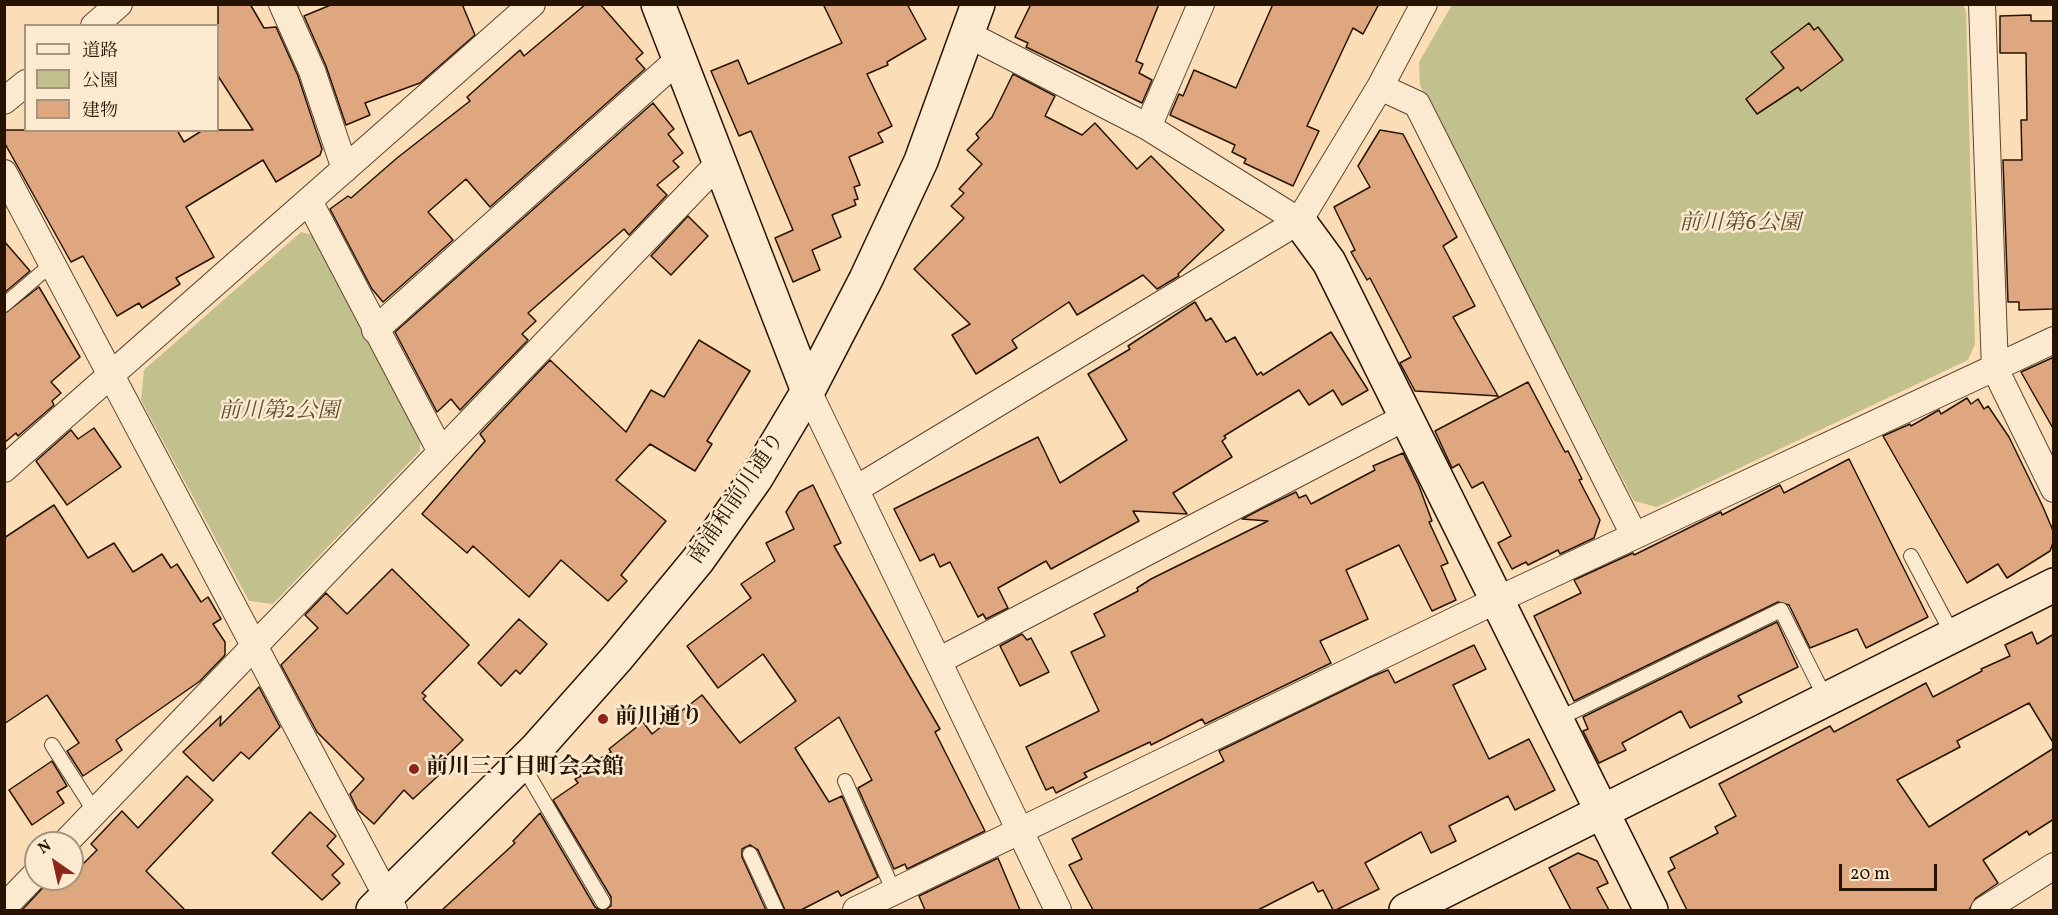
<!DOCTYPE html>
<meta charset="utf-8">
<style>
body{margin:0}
#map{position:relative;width:2058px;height:915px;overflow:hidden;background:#fbdeb7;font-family:Vollkorn,"Noto Serif JP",serif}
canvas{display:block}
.frame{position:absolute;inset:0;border:6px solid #271302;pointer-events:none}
.legend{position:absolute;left:24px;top:24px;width:195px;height:108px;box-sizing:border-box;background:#fcead0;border:2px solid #a7947e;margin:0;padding:8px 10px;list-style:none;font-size:18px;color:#271302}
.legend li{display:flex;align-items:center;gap:12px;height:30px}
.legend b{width:30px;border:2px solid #a7947e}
.north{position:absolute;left:24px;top:831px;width:60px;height:60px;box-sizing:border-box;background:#fcead0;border:2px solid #a7947e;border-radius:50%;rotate:326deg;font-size:16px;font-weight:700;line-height:24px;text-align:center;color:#271302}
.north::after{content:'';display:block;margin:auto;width:21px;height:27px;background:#8f2418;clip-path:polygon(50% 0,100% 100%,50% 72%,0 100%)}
.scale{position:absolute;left:1839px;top:864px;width:98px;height:27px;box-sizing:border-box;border:3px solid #271302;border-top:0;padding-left:8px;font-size:18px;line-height:21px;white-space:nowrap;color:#271302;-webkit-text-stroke:4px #fcead0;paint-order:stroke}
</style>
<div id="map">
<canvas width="2058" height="915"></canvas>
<div class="frame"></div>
<ul class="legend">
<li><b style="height:8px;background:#fcead0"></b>道路</li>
<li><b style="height:16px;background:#c2c08c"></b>公園</li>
<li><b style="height:16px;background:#dfa77f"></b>建物</li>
</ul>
<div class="north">N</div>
<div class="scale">20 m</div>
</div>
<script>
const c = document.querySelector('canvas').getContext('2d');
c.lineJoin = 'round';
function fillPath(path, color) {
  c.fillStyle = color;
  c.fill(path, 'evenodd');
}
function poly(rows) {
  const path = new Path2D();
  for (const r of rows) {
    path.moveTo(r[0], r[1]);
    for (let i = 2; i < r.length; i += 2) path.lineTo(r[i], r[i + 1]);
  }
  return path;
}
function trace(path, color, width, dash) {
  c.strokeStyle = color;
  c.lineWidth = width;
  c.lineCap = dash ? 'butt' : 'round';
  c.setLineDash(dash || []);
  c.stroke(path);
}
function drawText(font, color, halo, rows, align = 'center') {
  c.font = font + ' Vollkorn,"Noto Serif JP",serif';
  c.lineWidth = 5;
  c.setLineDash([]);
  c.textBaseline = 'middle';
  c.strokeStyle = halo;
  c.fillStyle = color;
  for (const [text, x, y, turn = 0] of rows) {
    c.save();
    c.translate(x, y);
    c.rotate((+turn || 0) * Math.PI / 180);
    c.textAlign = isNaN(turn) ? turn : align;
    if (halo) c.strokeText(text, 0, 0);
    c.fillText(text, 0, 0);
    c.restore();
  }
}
fillPath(poly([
 [1452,5,1963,5,1966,11,1975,344,1968,360,1657,507,1634,501,1420,85,1419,62],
 [301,232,316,236,420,434,420,451,273,604,249,601,141,400,144,370]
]), '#c2c08c');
const building = poly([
 [218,4,250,4,264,28,276,27,298,76,322,149,320,155,276,182,263,160,186,207,214,257,176,278,180,284,142,308,139,303,117,316,83,256,71,262,4,142,4,130,177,130,184,142,203,130,253,130,218,76,218,4],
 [333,4,462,4,475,35,420,83,365,103,370,115,346,125,326,66,304,16,333,4],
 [586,4,600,4,643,53,636,59,645,69,490,207,466,179,428,212,453,240,383,302,372,289,330,209,348,196,351,198,397,158,470,101,467,97,520,50,524,56,586,4],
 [823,4,907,4,926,39,887,62,888,65,867,74,892,126,878,133,883,142,849,157,860,185,854,187,858,199,854,200,856,205,832,215,841,237,812,250,820,270,793,282,775,238,793,230,751,131,739,136,711,71,738,60,748,84,842,43,823,4],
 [1031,4,1159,4,1136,61,1143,64,1139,73,1152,80,1142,103,1026,47,1028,43,1015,37,1031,4],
 [1273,4,1379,4,1363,34,1353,28,1307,126,1319,131,1293,186,1244,163,1246,159,1232,152,1235,145,1170,115,1179,94,1183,96,1194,70,1236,88,1273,4],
 [2031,15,2031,21,2054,21,2054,309,2019,310,2019,302,2008,302,2003,160,2022,160,2021,120,2027,120,2026,53,2000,53,2000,16,2031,15],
 [1809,23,1814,30,1818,27,1843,60,1801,91,1798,87,1757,114,1746,99,1784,68,1771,52,1809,23],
 [1013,74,1055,96,1045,116,1082,135,1095,123,1137,169,1151,156,1224,230,1178,274,1179,276,1157,289,1143,275,1077,315,1069,302,1012,340,1017,348,976,374,952,335,970,324,914,269,964,218,951,206,964,193,959,189,982,164,967,150,979,138,976,134,992,117,1013,74],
 [653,103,674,129,668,134,683,153,673,161,679,167,657,185,667,195,629,235,624,229,528,313,536,321,522,334,528,340,460,410,451,399,437,412,395,332,653,103],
 [1380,130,1403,134,1457,237,1443,246,1475,306,1453,317,1498,396,1415,391,1400,363,1411,357,1370,278,1367,280,1351,252,1355,250,1334,207,1370,187,1358,166,1380,130],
 [688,216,708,236,671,275,651,256,688,216],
 [4,241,30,271,4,293,4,241],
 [39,287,80,357,51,382,61,393,52,401,54,405,18,436,16,433,4,443,4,314,39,287],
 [1195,302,1206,321,1211,318,1226,342,1235,337,1257,375,1261,372,1263,375,1331,332,1368,390,1342,405,1333,390,1309,405,1299,390,1224,436,1226,438,1222,441,1232,457,1173,493,1187,514,1133,511,1139,521,1051,569,1046,561,998,588,1008,608,986,619,983,614,978,617,950,562,940,567,934,554,920,561,894,509,1038,437,1060,483,1127,440,1088,374,1130,349,1128,346,1195,302],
 [699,340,750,371,707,441,712,444,695,471,650,444,616,480,666,521,621,575,627,581,608,601,561,560,529,597,473,546,467,553,422,514,485,441,480,434,550,360,626,432,651,390,664,397,699,340],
 [2054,357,2054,430,2021,372,2054,357],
 [1528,382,1565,452,1568,451,1582,479,1579,480,1600,520,1594,538,1560,554,1558,550,1528,565,1526,562,1512,569,1498,543,1511,536,1483,482,1472,488,1459,464,1452,468,1435,431,1528,382],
 [1967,398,1971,404,1978,399,1984,409,1988,406,2009,437,2043,507,2054,533,2054,540,2050,551,2007,578,1998,564,1967,583,1883,436,1910,424,1911,426,1939,410,1941,414,1967,398],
 [94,428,121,467,67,505,36,461,71,430,78,439,94,428],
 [1403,453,1419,486,1432,521,1429,522,1448,563,1441,566,1456,600,1432,611,1399,545,1346,570,1368,619,1320,641,1331,663,1205,724,1202,719,1151,745,1150,742,1084,773,1087,777,1056,793,1053,787,1046,790,1026,747,1099,711,1071,652,1105,636,1094,614,1138,591,1137,588,1151,579,1268,521,1242,519,1265,507,1296,492,1299,498,1306,495,1311,504,1375,470,1373,466,1403,453],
 [1849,459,1928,617,1866,648,1857,629,1810,648,1789,605,1778,602,1574,701,1534,616,1581,593,1574,580,1633,553,1634,555,1721,512,1722,515,1780,485,1784,493,1849,459],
 [813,485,841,543,834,546,940,729,935,732,985,831,907,869,905,864,894,869,858,788,872,780,839,717,795,748,829,802,842,796,878,877,841,896,838,891,801,910,785,910,758,850,750,845,742,849,742,857,766,910,605,910,611,906,611,897,553,800,578,783,575,779,581,776,578,772,611,752,609,749,643,722,652,734,702,695,740,743,796,701,763,654,718,688,687,646,751,598,741,584,775,561,766,543,794,529,786,512,799,492,813,485],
 [54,505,88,558,114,543,133,572,162,554,171,568,177,564,201,602,208,597,221,619,213,624,225,642,225,655,200,681,116,740,122,750,83,776,67,751,79,743,47,695,4,724,4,538,54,505],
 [392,569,469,645,422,693,426,696,423,699,463,740,432,770,438,776,413,799,404,790,374,824,357,809,350,794,364,779,317,732,281,665,318,628,305,615,326,593,347,614,392,569],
 [519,619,547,644,520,674,516,670,501,686,478,663,519,619],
 [1777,622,1798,667,1738,696,1742,702,1690,728,1681,711,1622,743,1626,750,1599,763,1583,731,1588,729,1583,717,1777,622],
 [2032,632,2037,644,2054,634,2054,744,2029,703,1957,741,1960,747,1897,780,1929,827,2054,748,2054,819,2029,835,2027,831,1983,860,1998,883,1976,898,1969,910,1687,910,1668,872,1675,868,1670,858,1718,833,1715,827,1736,816,1719,784,1830,726,1834,732,1926,683,1933,697,1982,671,1981,669,2010,656,2005,645,2032,632],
 [1022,634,1027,640,1031,638,1049,672,1020,686,1000,646,1022,634],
 [1474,645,1486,669,1453,685,1489,759,1529,739,1555,790,1515,810,1508,796,1449,826,1456,841,1431,853,1421,832,1365,863,1379,889,1336,910,1333,910,1323,890,1318,892,1313,882,1258,910,1093,910,1069,865,1082,859,1072,839,1224,761,1219,751,1371,677,1388,670,1395,683,1474,645],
 [259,687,280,727,249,759,241,752,213,781,183,752,221,716,220,726,259,687],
 [52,761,67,786,57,792,64,803,32,825,9,790,52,761],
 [187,776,213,800,146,871,185,910,22,910,51,879,72,879,72,875,97,850,91,844,122,811,138,828,187,776],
 [310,812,336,836,327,846,344,864,332,875,340,883,322,900,272,853,310,812],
 [540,813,595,907,601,910,442,910,515,843,513,841,540,813],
 [1578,853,1597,861,1608,883,1597,888,1609,910,1571,910,1549,868,1578,853],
 [998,858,1020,910,925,910,919,896,998,858]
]);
fillPath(building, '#dfa77f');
trace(building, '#271302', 1.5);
const lane = poly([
 [4,305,53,263],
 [1911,556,1953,635],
 [1556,720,1781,610,1826,699],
 [52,745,95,812],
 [522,764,603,902],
 [845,781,894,892],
 [750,854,776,910]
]);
const street = poly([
 [282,4,312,71,345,169],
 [1982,4,1995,369,2054,489],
 [94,26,119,4],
 [969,35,1148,127,1299,221],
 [1380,87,1417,104,1634,535],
 [4,101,26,83],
 [1148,127,1201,4],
 [4,173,394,910],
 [309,201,441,452],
 [375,330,678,60],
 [808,391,1058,910],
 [4,469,532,4],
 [856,489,1299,221,1380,87,1424,4],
 [940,660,1406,417],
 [65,843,718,164],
 [4,907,36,874],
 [856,910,1497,600,2054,340],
 [1984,910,2054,866]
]);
const secondary = poly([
 [658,4,808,391],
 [1299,221,1329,262,1651,910],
 [373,910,537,748,617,658,698,560,756,478,808,391,866,279,921,161,978,4],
 [1406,910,2054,585]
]);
trace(lane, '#5c462f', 16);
trace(street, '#5c462f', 28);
trace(secondary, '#271302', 36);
trace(lane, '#fcead0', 14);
trace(street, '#fcead0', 26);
trace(secondary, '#fcead0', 33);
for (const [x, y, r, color] of [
 [603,719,6,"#8f2418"],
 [414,769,6,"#8f2418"]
]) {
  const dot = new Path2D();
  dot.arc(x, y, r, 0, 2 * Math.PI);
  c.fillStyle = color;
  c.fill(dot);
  trace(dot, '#fcead0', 2);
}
drawText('italic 22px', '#5d5032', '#fcead0', [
 ["前川第6公園",1740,225],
 ["前川第2公園",279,413]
]);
drawText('22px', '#271302', '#fcead0', [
 ["南浦和前川通り",738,499,-56]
]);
drawText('bold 22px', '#271302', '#fcead0', [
 ["前川通り",615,719],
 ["前川三丁目町会会館",426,769]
], 'left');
</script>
